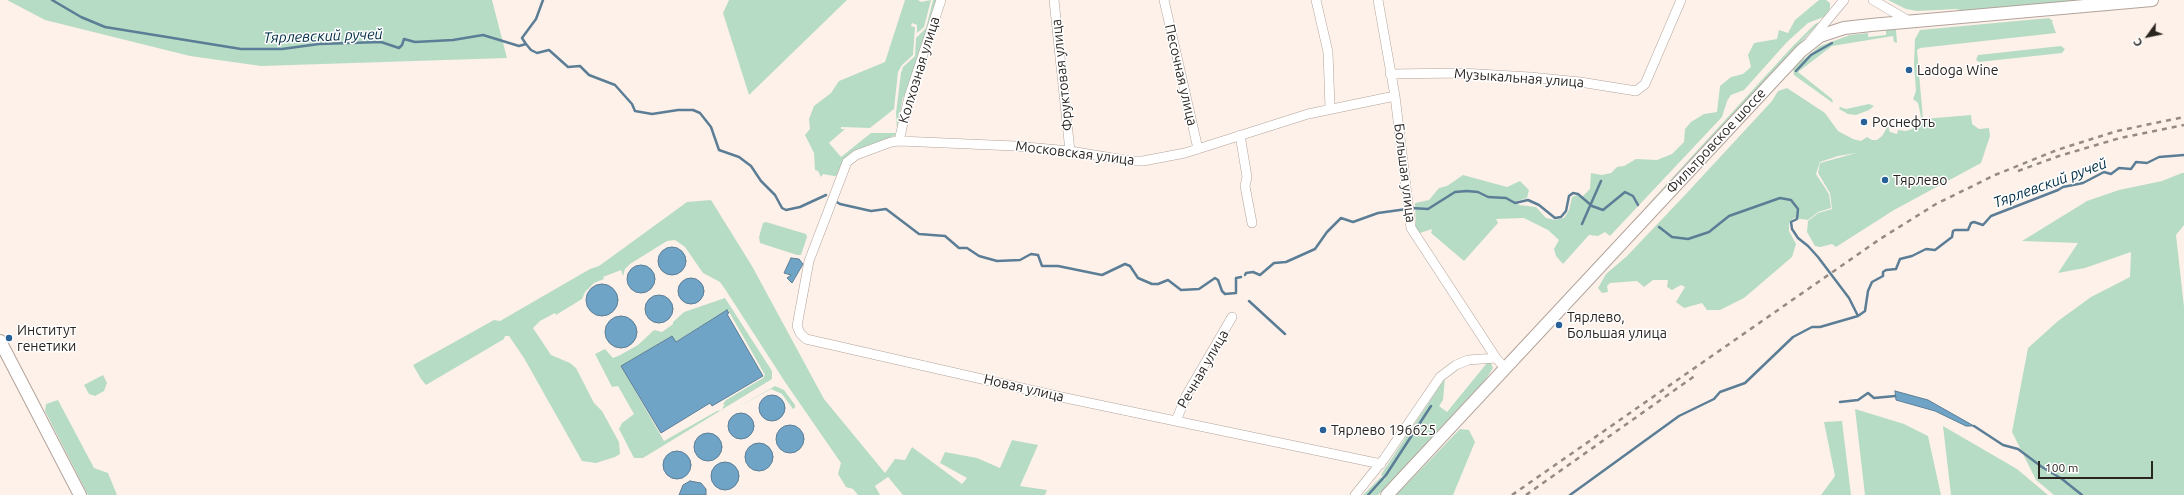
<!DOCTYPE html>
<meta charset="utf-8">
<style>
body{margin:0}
#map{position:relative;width:2184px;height:495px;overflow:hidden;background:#fef1e9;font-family:Ubuntu,sans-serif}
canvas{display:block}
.north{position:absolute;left:2128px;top:16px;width:40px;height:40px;-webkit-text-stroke:3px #fff;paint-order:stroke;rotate:237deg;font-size:11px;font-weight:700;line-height:16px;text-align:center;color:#2b2522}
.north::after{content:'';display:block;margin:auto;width:14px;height:18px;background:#2b2522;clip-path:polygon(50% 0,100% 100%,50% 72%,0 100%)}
.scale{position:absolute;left:2038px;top:461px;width:115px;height:18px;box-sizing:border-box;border:2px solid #2b2522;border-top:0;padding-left:5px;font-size:12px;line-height:14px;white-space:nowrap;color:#2b2522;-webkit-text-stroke:3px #fff;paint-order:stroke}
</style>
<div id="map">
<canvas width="2184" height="495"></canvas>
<div class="north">С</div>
<div class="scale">100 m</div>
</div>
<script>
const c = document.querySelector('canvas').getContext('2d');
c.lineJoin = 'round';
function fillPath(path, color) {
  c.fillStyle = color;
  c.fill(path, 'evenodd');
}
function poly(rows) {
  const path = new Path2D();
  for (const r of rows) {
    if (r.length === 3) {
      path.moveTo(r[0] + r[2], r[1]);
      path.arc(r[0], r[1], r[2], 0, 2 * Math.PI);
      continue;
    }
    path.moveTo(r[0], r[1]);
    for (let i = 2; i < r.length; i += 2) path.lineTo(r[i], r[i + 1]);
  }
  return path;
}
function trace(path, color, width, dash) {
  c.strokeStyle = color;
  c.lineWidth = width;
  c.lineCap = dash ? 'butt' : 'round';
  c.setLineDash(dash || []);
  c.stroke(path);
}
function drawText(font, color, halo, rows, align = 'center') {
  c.font = font + ' Ubuntu,sans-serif';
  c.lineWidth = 3;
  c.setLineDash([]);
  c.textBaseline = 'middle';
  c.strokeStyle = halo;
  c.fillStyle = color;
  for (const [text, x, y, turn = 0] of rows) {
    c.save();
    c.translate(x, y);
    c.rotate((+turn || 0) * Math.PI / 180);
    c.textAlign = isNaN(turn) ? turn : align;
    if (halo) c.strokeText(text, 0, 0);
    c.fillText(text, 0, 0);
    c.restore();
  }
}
fillPath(poly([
 [7,0,492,0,507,58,261,66,190,56,45,20],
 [729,0,847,0,749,95,723,13],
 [905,0,918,0,921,2,931,0,924,27,917,33,917,25,912,23,911,26,915,27,913,55,902,65,898,72,894,109,870,128,841,127,841,129,845,129,829,143,841,157,871,133,895,133,896,135,848,155,845,160,840,175,834,176,823,174,821,177,818,171,815,170,814,153,805,135,810,129,809,119,814,106,831,93,839,81,885,62],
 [933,0,937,0,906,97,903,97,897,129,896,113,901,73,903,67,915,56,916,38,926,28],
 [1819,0,1826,0,1830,3,1830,8,1826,16,1808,23,1787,42,1744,90,1731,95,1727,101,1722,117,1610,236,1605,232,1598,236,1589,235,1563,264,1556,256,1554,249,1559,240,1548,230,1524,218,1496,219,1498,223,1464,261,1431,233,1432,229,1420,233,1416,230,1415,203,1429,200,1439,188,1447,186,1463,175,1507,187,1520,181,1529,190,1527,198,1517,201,1519,205,1536,207,1546,218,1555,220,1564,218,1569,210,1572,197,1577,195,1582,197,1590,189,1591,173,1602,175,1611,173,1617,167,1624,166,1636,159,1657,160,1672,154,1684,142,1685,129,1691,122,1704,114,1717,112,1720,86,1731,77,1743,74,1751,67,1748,55,1754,43,1777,39,1779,30,1788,33,1795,20],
 [1888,0,2087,0,1964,11,1956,9,1917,11,1906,9],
 [2049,18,2053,21,2052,22,2056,33,1920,48,1917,50,1923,119,1971,115,1972,124,1979,129,1989,128,1990,136,1981,163,1894,210,1836,247,1832,244,1820,247,1815,246,1807,232,1808,221,1818,213,1832,209,1830,193,1818,173,1820,163,1856,153,1838,156,1820,162,1816,174,1829,194,1831,208,1818,212,1808,220,1794,218,1789,223,1789,231,1796,244,1792,257,1744,298,1720,310,1707,310,1702,303,1684,308,1676,302,1685,287,1681,285,1672,290,1667,287,1668,280,1653,280,1644,287,1637,281,1610,283,1607,286,1608,292,1602,293,1598,288,1606,274,1627,256,1684,196,1772,101,1778,91,1787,88,1825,113,1838,131,1853,139,1861,141,1867,137,1872,140,1877,140,1882,136,1888,126,1890,132,1897,134,1898,130,1906,131,1912,129,1918,124,1921,117,1918,103,1913,99,1916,91,1914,65,1915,39,1920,30],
 [1820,22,1785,59,1639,214,1792,47,1815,24],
 [1886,29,1896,30,1897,43,1894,42,1893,36,1832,46,1798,72,1832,99,1833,103,1794,75,1793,69,1800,62,1820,46,1850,35,1868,33,1868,37,1886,35],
 [2061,46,2065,49,2062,53,1979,62,1976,60,1978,55],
 [1869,104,1874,106,1869,110,1856,115,1848,114,1839,109,1840,107,1846,109],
 [2182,173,2184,173,2184,225,2176,235,2184,307,2184,495,2054,495,2036,480,2012,432,2028,348,2058,321,2091,297,2130,277,2131,252,2085,268,2058,273,2078,243,2022,241,2087,201,2119,190,2162,181],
 [711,200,752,266,824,399,885,473,895,459,905,460,912,447,962,484,967,478,940,463,945,452,977,458,1000,468,1012,440,1038,445,1020,486,1047,490,1045,495,903,495,888,477,875,486,880,495,858,495,853,489,846,487,838,474,841,463,785,382,725,289,720,282,703,273,685,247,675,240,667,241,630,264,625,269,623,276,621,270,603,277,604,279,594,283,585,292,582,299,556,315,555,313,540,321,533,328,551,355,570,363,576,368,594,403,602,411,619,442,620,454,615,457,596,463,582,461,524,358,509,336,505,336,504,339,426,385,421,379,413,365,494,320,500,321,590,269,599,266,687,202],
 [766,222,806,234,807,237,801,255,797,255,760,243,759,237,763,223],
 [725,298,772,371,772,379,643,458,634,458,619,429,622,423,634,414,618,386,612,387,595,354,605,349,613,358,620,355,638,345,654,330,662,332,673,324,673,322,684,312],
 [728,310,765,375,763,378,726,400,723,404,725,406,723,406,723,410,717,411,664,441,621,366,671,336,675,342],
 [1487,363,1491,363,1493,368,1486,379,1378,495,1363,495,1381,477,1386,481,1381,475,1382,473,1445,378,1443,400,1439,406,1447,412],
 [103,375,107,383,104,391,95,396,89,394,84,385],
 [775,386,784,390,795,405,795,408,793,409,782,394,771,389,735,409],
 [58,400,94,468,108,473,117,495,88,495,45,411,46,404],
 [1855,409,1904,424,1928,436,1941,495,1865,495],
 [1842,421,1851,495,1821,495,1835,476,1824,422],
 [1943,426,2017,469,2048,495,1951,495],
 [1460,429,1469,430,1475,442,1453,495,1396,495]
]), '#b7dcc5');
const water = poly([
 [672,261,14],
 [791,258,799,259,803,264,792,283,787,278,791,275,784,273,791,258],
 [641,279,14],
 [691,291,13],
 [602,300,16],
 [659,309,14],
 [727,310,729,313,727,314,763,376,712,406,710,403,661,433,621,366,672,336,676,342,727,310],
 [621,332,16],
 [1895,391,1928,400,1974,426,1966,426,1935,411,1896,400,1895,391],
 [772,408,13],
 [741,426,13],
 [790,439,14],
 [708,447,14],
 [759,457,14],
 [677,465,14],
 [725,476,14],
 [690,481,701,483,706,489,706,495,679,495,683,485,690,481]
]);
fillPath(water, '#70a4c7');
trace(water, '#5b7e96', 1);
trace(poly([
 [52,0,81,17,105,27,241,49,282,49,319,44,381,42,399,48,402,45,404,39,415,42,453,40,483,35,519,46,526,44,531,50,537,53,549,50,568,67,580,66,589,75,615,85,632,104,635,111,652,114,678,110,693,110,700,113,711,127,719,150,739,157,751,166,761,181,775,195,782,208,786,210,800,207,826,195],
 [526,44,522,38,536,19,543,0],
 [1796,71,1811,55,1832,43],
 [835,201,840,204,871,211,886,209,919,234,945,236,959,248,967,248,979,256,997,261,1020,260,1031,254,1038,255,1042,266,1058,266,1102,275,1125,264,1130,266,1138,278,1152,284,1158,284,1168,280,1181,290,1199,289,1215,278,1218,280,1222,291,1225,294,1236,293,1236,278,1241,277],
 [1411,208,1428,209,1455,192,1467,191,1478,192,1488,197,1506,198,1515,203,1528,200,1539,205,1555,218,1561,217,1566,211,1569,196,1573,193,1578,194,1592,206,1603,210,1625,192,1633,196,1638,205],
 [1582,224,1601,181],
 [1659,227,1672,237,1688,239,1709,232,1729,216,1780,198,1791,200,1798,209,1797,219,1791,222,1792,229,1798,238,1808,246,1818,257,1849,298,1858,316],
 [1245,275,1246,273,1253,272,1260,275,1274,263,1286,262,1315,249,1327,232,1341,218,1353,222,1378,213,1407,209],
 [1249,301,1285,334],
 [1840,402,1858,400,1868,393,1874,398,1895,396],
 [1974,426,2003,445,2018,449,2042,467,2062,479,2082,495],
 [1368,495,1386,475,1431,406],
 [1570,495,1679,416,1714,399,1720,392,1745,383,1793,337,1812,327,1820,327,1858,316,1865,311,1868,291,1872,282,1883,276,1883,272,1886,270,1896,269,1900,259,1912,256,1926,249,1935,250,1952,237,1953,231,1955,230,1968,230,1971,223,1974,222,1983,225,1991,216,2058,190,2063,187,2083,183,2104,172,2111,174,2119,168,2131,169,2136,162,2147,163,2159,157,2184,155]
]), '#5b7e96', 2.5);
const street = poly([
 [1054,0,1070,151],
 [1164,0,1198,149],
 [1316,0,1328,52,1330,108],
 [1378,0,1395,96,1411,228,1496,358,1505,368],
 [1873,0,1909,21],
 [1810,41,1844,0],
 [1390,74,1461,73,1530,77,1580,82,1636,91,1645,84,1681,0],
 [1240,135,1247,177,1245,186,1252,223],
 [899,141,909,97,941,0],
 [1176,421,1186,396,1232,317],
 [1381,464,1061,397,806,339,800,333,797,326,809,261,847,162,856,155,891,142,899,141,1015,146,1070,151,1130,161,1143,161,1185,153,1308,114,1395,96],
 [1355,495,1384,459,1440,377,1456,365,1468,360,1496,358]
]);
const secondary = poly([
 [0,341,80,495],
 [1387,495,1801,51,1820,36,1844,28,1871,25,2152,0]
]);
trace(street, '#b2a39a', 10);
trace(secondary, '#b2a39a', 14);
trace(street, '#fff', 9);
trace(secondary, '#fff', 12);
trace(poly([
 [2018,171,2059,156,2120,138,2184,125],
 [1512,495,1880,239,1936,204,1995,175,2057,150,2117,131,2184,117],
 [1526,495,1696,375]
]), '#948b85', 2.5, [5, 5]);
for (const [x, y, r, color] of [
 [1909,70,4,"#286098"],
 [1864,122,4,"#286098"],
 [1885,180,4,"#286098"],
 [1559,325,4,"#286098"],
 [9,338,4,"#286098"],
 [1323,430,4,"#286098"]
]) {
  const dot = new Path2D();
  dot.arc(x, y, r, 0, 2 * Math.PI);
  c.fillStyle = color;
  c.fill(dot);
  trace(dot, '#fff', 1.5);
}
drawText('14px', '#2b2522', '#fff', [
 ["Колхозная улица",919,70,-73],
 ["Фруктовая улица",1062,75,-96],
 ["Песочная улица",1181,75,77],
 ["Музыкальная улица",1519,78,4],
 ["Фильтровское шоссе",1716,141,-47],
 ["Московская улица",1075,153,7],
 ["Большая улица",1405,173,83],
 ["Речная улица",1203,369,-60],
 ["Новая улица",1024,388,13]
]);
drawText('14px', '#2b2522', '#fff', [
 ["Ladoga Wine",1917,70],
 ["Роснефть",1872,122],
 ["Тярлево",1893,180],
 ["Тярлево,",1567,317],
 ["Большая улица",1567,333],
 ["Институт",17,330],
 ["генетики",17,346],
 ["Тярлево 196625",1331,430]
], 'left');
drawText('italic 15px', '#002e46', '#fff', [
 ["Тярлевский ручей",323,36,-2],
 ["Тярлевский ручей",2050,183,-20]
]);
</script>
